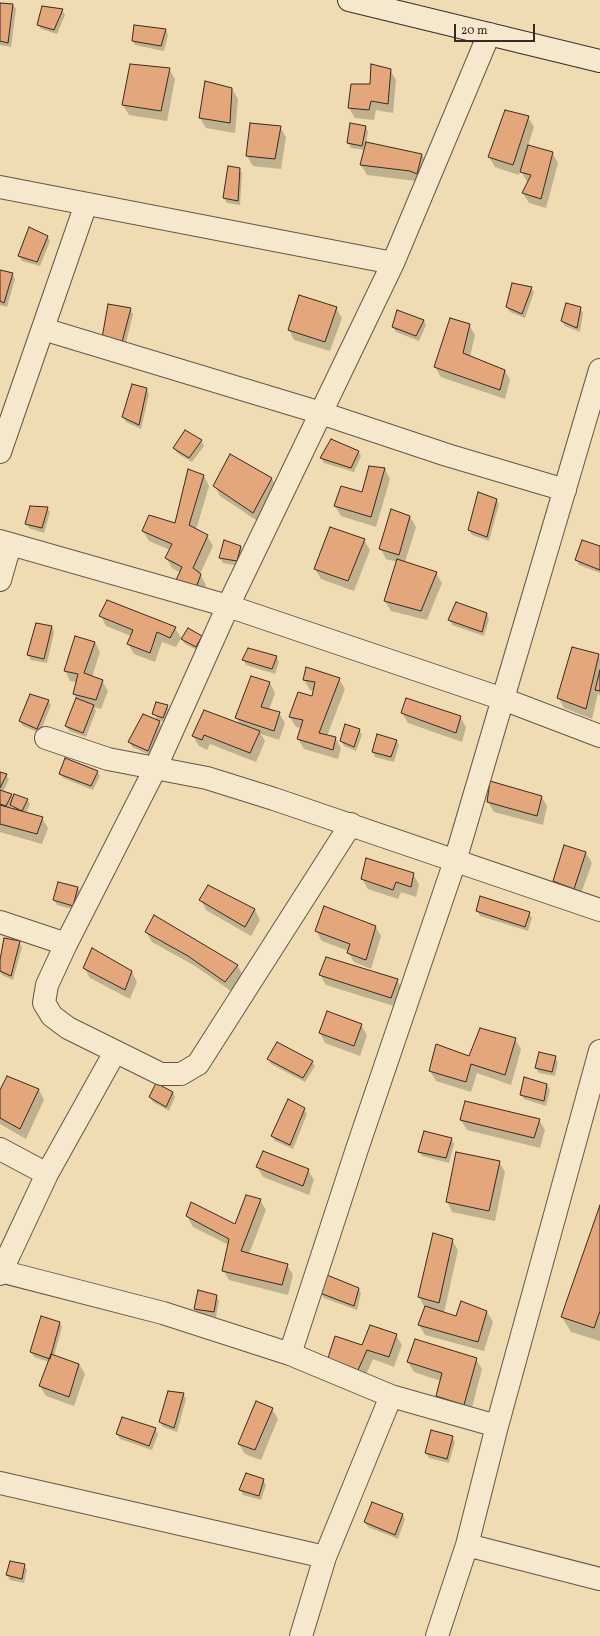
<!DOCTYPE html>
<style>
body{margin:0}
#map{position:relative;width:600px;height:1636px;overflow:hidden;background:#efdcb2;font-family:Vollkorn,serif}
canvas{display:block}
.scale{position:absolute;left:454px;top:24px;width:81px;height:18px;box-sizing:border-box;border:2px solid #392922;border-top:0;padding-left:5px;font-size:12px;line-height:14px;white-space:nowrap;color:#392922;-webkit-text-stroke:3px #f5e8cd;paint-order:stroke}
</style>
<div id="map">
<canvas width="600" height="1636"></canvas>
<div class="scale">20 m</div>
</div>
<script>
const c = document.querySelector('canvas').getContext('2d');
c.lineJoin = 'round';
function fillPath(path, color) {
  c.fillStyle = color;
  c.fill(path, 'evenodd');
}
function poly(rows) {
  const path = new Path2D();
  for (const r of rows) {
    path.moveTo(r[0], r[1]);
    for (let i = 2; i < r.length; i += 2) path.lineTo(r[i], r[i + 1]);
  }
  return path;
}
function trace(path, color, width, dash) {
  c.strokeStyle = color;
  c.lineWidth = width;
  c.lineCap = dash ? 'butt' : 'round';
  c.setLineDash(dash || []);
  c.stroke(path);
}
fillPath(poly([
 [0,4,13,5,16,9,11,47,0,45],
 [62,10,65,15,57,34,41,29,38,24],
 [166,30,168,35,164,51,135,45,133,41],
 [169,69,175,79,167,121,129,115,123,105],
 [390,70,396,80,393,113,376,110,374,120,355,118,349,108,352,85,371,85],
 [232,89,238,99,235,133,206,128,200,118],
 [528,117,534,127,528,146,552,153,558,163,546,208,529,203,523,193,528,183,520,170,519,175,495,167,489,157],
 [280,127,286,137,281,169,253,166,247,156],
 [366,127,368,132,366,143,422,155,428,165,416,181,367,175,361,165,365,150,351,148,348,143],
 [239,169,242,174,240,205,227,203,224,198],
 [47,236,50,241,40,266,22,261,19,256],
 [0,271,12,274,15,279,7,307,0,305],
 [531,288,534,292,525,318,510,312,507,307],
 [336,308,342,318,330,351,294,340,289,330],
 [580,308,583,313,580,332,565,326,562,321],
 [130,309,133,314,125,347,105,342],
 [398,312,424,321,426,325,419,341,396,332,393,327],
 [469,325,475,335,470,357,505,370,510,380,505,399,441,377,435,367],
 [146,389,149,394,141,429,126,422,123,417],
 [201,441,204,446,192,462,177,453,174,448],
 [358,451,361,456,354,472,324,463,321,458],
 [231,455,272,479,278,489,259,522,220,496,215,486],
 [370,467,385,469,390,479,376,527,341,516,335,506,342,487,363,493],
 [204,476,209,486,196,530,207,536,213,546,200,574,206,585,201,598,181,573,172,568,166,558,170,550,149,541,143,531,175,524],
 [496,499,499,504,489,541,472,535,469,530],
 [47,508,50,512,44,533,29,528,26,523],
 [392,510,410,517,416,527,405,562,436,573,442,583,427,620,391,611,385,601,397,562,386,559,381,549],
 [331,528,364,540,370,550,354,591,321,579,315,569],
 [240,547,243,552,239,566,223,563,220,558],
 [600,547,600,573,579,565,577,560],
 [487,614,489,619,484,636,452,625,450,620],
 [101,616,175,628,181,638,176,647,162,642,155,662,134,654,128,644,131,636,106,626],
 [36,624,52,627,54,632,47,663,31,660,28,655],
 [202,636,204,641,199,651,185,644,182,639],
 [95,642,100,652,92,677,102,681,108,691,101,709,94,707,96,711,86,737,69,731,66,726,77,699,74,694,77,682,70,681,65,671],
 [598,655,600,658,600,696,598,693,592,719,564,708,559,698],
 [276,657,279,662,275,674,246,665,244,660],
 [307,668,339,679,345,689,327,736,335,738,341,748,338,759,304,749,298,739,301,728,296,727,290,717,299,693,313,697,314,691,310,690,304,680],
 [270,683,275,693,269,710,279,713,285,723,279,740,261,734,265,741,256,762,210,744,207,750,199,746,193,736,240,724,236,717],
 [48,701,51,705,40,733,23,726,20,721],
 [167,706,170,711,166,723,158,720,162,727,150,755,132,747,130,742,158,721,154,714],
 [402,713,460,717,466,727,462,742,408,723],
 [359,730,362,735,356,751,344,746,341,741],
 [397,741,399,745,394,762,375,757,373,752],
 [97,771,100,776,93,790,63,778,60,773],
 [0,773,6,775,9,779,3,792,12,795,14,799,27,800,30,804,26,813,42,818,48,828,42,844,0,832],
 [12,805,14,810,10,809],
 [541,796,547,806,543,825,494,812,488,802],
 [565,846,586,853,592,863,579,899,560,891,554,881],
 [413,874,419,884,416,897,401,892,398,899,368,889,362,879],
 [209,886,255,910,260,920,251,936,206,910,201,900],
 [78,888,80,892,75,910,57,905,54,900],
 [477,911,529,913,532,918,528,931,480,916],
 [375,926,381,936,371,969,354,962,348,952,349,951,322,941,316,931],
 [146,932,237,965,243,975,231,991,195,966,152,942],
 [19,942,22,947,13,980,2,975,0,972,0,965],
 [84,968,132,972,137,982,130,999,90,978],
 [320,975,397,980,403,990,397,1007,326,985],
 [361,1025,367,1035,360,1056,325,1043,320,1033],
 [515,1039,521,1049,511,1085,477,1073,471,1092,436,1081,430,1071,470,1058],
 [555,1057,558,1062,555,1076,539,1073,536,1068],
 [269,1060,312,1062,315,1066,305,1082,271,1064],
 [547,1085,550,1090,546,1106,524,1099,521,1094],
 [39,1090,44,1100,26,1139,0,1124,0,1092],
 [173,1092,175,1097,169,1111,153,1102,150,1097],
 [304,1109,307,1114,293,1149,275,1141,272,1136],
 [461,1120,539,1120,545,1130,540,1148,467,1130],
 [451,1139,454,1144,449,1163,422,1156,419,1151],
 [499,1162,505,1172,495,1221,452,1212,447,1201],
 [257,1167,308,1170,314,1180,309,1195,263,1177],
 [260,1200,266,1210,249,1254,287,1265,293,1275,288,1295,229,1280,223,1270,229,1245,193,1227,187,1216,236,1226],
 [600,1208,600,1341,571,1332,562,1317],
 [452,1240,458,1250,444,1313,456,1317,487,1312,493,1322,484,1351,425,1335,419,1325,425,1308,419,1297],
 [358,1288,361,1293,357,1310,324,1298,321,1293],
 [216,1296,219,1301,216,1317,197,1313,195,1308],
 [59,1322,62,1327,54,1356,79,1364,85,1374,74,1406,46,1396,40,1386,49,1362,34,1357,31,1352],
 [396,1335,402,1345,394,1367,373,1359,364,1379,329,1358],
 [415,1340,476,1359,482,1369,470,1415,443,1406,437,1396,441,1381,414,1372,408,1362],
 [183,1394,186,1399,177,1432,163,1427,160,1422],
 [272,1409,278,1419,261,1460,245,1454,239,1444],
 [155,1429,158,1434,152,1450,120,1439,117,1434],
 [452,1437,455,1442,449,1463,429,1458,426,1453],
 [263,1480,266,1485,261,1500,243,1495,240,1490],
 [402,1515,405,1519,398,1539,368,1527,365,1522],
 [24,1565,27,1570,24,1583,10,1580,7,1575]
]), '#0003');
const building = poly([
 [0,3,13,4,8,43,0,41,0,3],
 [42,6,63,9,54,30,37,25,42,6],
 [134,25,166,29,161,46,132,41,134,25],
 [130,64,170,68,161,111,122,105,130,64],
 [371,64,391,69,388,104,371,101,369,110,348,108,351,84,370,84,371,64],
 [205,81,232,88,230,123,199,118,205,81],
 [505,110,529,116,513,165,488,157,505,110],
 [250,123,281,126,275,159,246,156,250,123],
 [350,123,366,126,362,146,347,143,350,123],
 [366,142,422,154,417,174,410,171,360,165,366,142],
 [528,145,553,152,541,199,522,193,531,175,520,172,528,145],
 [228,166,240,168,238,201,223,198,228,166],
 [29,227,48,236,37,262,18,256,29,227],
 [0,270,13,273,4,303,0,301,0,270],
 [512,283,532,287,522,314,506,307,512,283],
 [299,295,337,307,325,342,288,330,299,295],
 [566,303,581,307,577,328,561,321,566,303],
 [108,304,131,308,122,342,102,338,108,304],
 [397,310,424,320,416,336,392,327,397,310],
 [450,318,470,324,463,353,505,370,500,390,434,367,450,318],
 [132,384,147,388,139,425,122,417,132,384],
 [185,430,202,440,189,458,173,448,185,430],
 [331,439,359,451,351,468,320,458,331,439],
 [230,454,272,478,253,513,213,486,230,454],
 [369,466,385,468,371,517,334,506,341,486,362,492,369,466],
 [188,469,204,475,189,525,208,535,193,568,201,574,196,588,176,580,182,567,165,558,172,544,142,531,149,515,175,523,188,469],
 [478,492,497,499,487,537,468,530,478,492],
 [30,506,48,507,42,528,25,524,30,506],
 [391,509,410,516,399,555,379,549,391,509],
 [330,527,365,539,348,581,314,569,330,527],
 [224,540,241,546,237,561,219,558,224,540],
 [582,540,600,546,600,570,575,560,582,540],
 [397,559,437,572,421,611,384,601,397,559],
 [107,600,176,627,170,638,157,632,150,653,127,644,133,630,99,616,107,600],
 [456,602,487,613,482,632,448,620,456,602],
 [36,623,52,626,44,659,27,655,36,623],
 [188,628,202,636,196,647,181,639,188,628],
 [75,636,95,642,84,673,103,680,96,700,73,694,78,674,64,671,75,636],
 [572,647,599,654,586,709,557,698,572,647],
 [248,648,277,656,272,669,242,660,248,648],
 [306,667,340,678,319,733,336,737,333,750,297,739,303,720,289,717,298,692,312,696,315,682,303,680,306,667],
 [600,670,600,691,595,690,600,670],
 [251,676,270,682,261,707,280,712,274,731,235,718,251,676],
 [30,694,49,700,37,729,19,721,30,694],
 [76,698,94,705,83,733,65,726,76,698],
 [406,698,461,716,456,733,401,713,406,698],
 [156,702,168,705,163,718,152,714,156,702],
 [204,710,260,731,250,753,204,735,202,740,192,736,204,710],
 [143,714,160,721,148,751,128,742,143,714],
 [345,724,360,729,354,747,340,741,345,724],
 [377,734,397,740,391,757,372,752,377,734],
 [65,758,98,771,91,786,59,774,65,758],
 [0,772,7,774,0,788,0,772],
 [490,781,542,796,537,816,487,802,490,781],
 [0,790,12,794,6,806,0,804,0,790],
 [14,794,28,799,22,811,10,805,14,794],
 [0,805,43,817,37,834,0,824,0,805],
 [564,845,586,852,574,889,553,881,564,845],
 [366,858,414,873,411,887,396,882,393,890,361,879,366,858],
 [58,882,78,887,73,906,53,900,58,882],
 [208,885,255,909,245,927,199,900,208,885],
 [480,896,530,912,525,927,476,911,480,896],
 [324,906,376,926,366,960,347,953,350,944,315,931,324,906],
 [154,915,238,965,225,982,188,956,145,932,154,915],
 [4,938,20,941,11,976,0,971,0,960,4,938],
 [92,948,132,971,125,990,83,968,92,948],
 [326,957,398,979,391,998,319,975,326,957],
 [327,1011,362,1024,354,1046,319,1033,327,1011],
 [480,1028,516,1038,505,1075,471,1064,466,1082,429,1071,436,1044,469,1056,480,1028],
 [277,1042,313,1061,303,1078,267,1059,277,1042],
 [539,1052,556,1056,552,1072,535,1068,539,1052],
 [7,1076,39,1089,20,1129,0,1118,0,1090,7,1076],
 [524,1077,547,1084,544,1101,520,1095,524,1077],
 [156,1083,173,1092,166,1107,149,1097,156,1083],
 [288,1099,305,1108,290,1145,271,1136,288,1099],
 [465,1101,540,1119,534,1138,460,1120,465,1101],
 [424,1131,452,1138,446,1158,418,1152,424,1131],
 [263,1151,309,1169,303,1186,256,1167,263,1151],
 [456,1152,500,1161,489,1211,446,1202,456,1152],
 [246,1195,261,1199,241,1251,288,1264,282,1285,222,1271,229,1239,186,1216,191,1202,235,1224,246,1195],
 [600,1205,600,1311,594,1328,561,1317,600,1205],
 [433,1233,453,1239,439,1303,418,1297,433,1233],
 [327,1275,359,1288,354,1306,320,1293,327,1275],
 [198,1290,217,1295,214,1312,194,1309,198,1290],
 [461,1301,487,1311,478,1342,418,1325,425,1306,456,1316,461,1301],
 [41,1316,60,1322,50,1359,30,1352,41,1316],
 [370,1325,397,1334,389,1357,367,1350,358,1370,328,1358,335,1336,362,1345,370,1325],
 [415,1339,477,1358,464,1405,436,1396,442,1373,407,1362,415,1339],
 [51,1354,79,1364,69,1397,39,1386,51,1354],
 [168,1391,184,1393,174,1428,159,1422,168,1391],
 [256,1401,273,1408,255,1450,238,1444,256,1401],
 [122,1417,156,1428,149,1446,116,1434,122,1417],
 [431,1430,453,1436,447,1459,425,1453,431,1430],
 [246,1473,264,1479,259,1496,239,1490,246,1473],
 [372,1502,403,1514,395,1535,364,1522,372,1502],
 [10,1561,25,1564,22,1579,6,1575,10,1561]
]);
fillPath(building, '#e4a77b');
trace(building, '#392922', 1);
const street = poly([
 [0,187,393,263],
 [43,329,321,413,447,455,565,490],
 [0,452,86,204],
 [0,541,228,606,503,699,600,736],
 [0,580,10,545],
 [46,738,108,759,207,778,274,799,600,910],
 [351,824,198,1064,181,1074,161,1074,68,1028,52,1016,44,1003,47,985,66,944,155,769,228,606,393,263,489,34],
 [0,922,66,944],
 [0,1149,47,1174],
 [0,1271,163,1313,290,1354,391,1396,497,1426],
 [0,1274,47,1174,115,1052],
 [290,1354,357,1149,455,861,600,370],
 [0,1483,325,1557],
 [467,1545,600,1579],
 [301,1636,325,1557,391,1396],
 [437,1636,467,1545,497,1426,600,1051]
]);
const secondary = poly([
 [349,0,600,61]
]);
trace(street, '#665646', 24);
trace(secondary, '#392922', 24);
trace(street, '#f5e8cd', 22);
trace(secondary, '#f5e8cd', 22);
</script>
